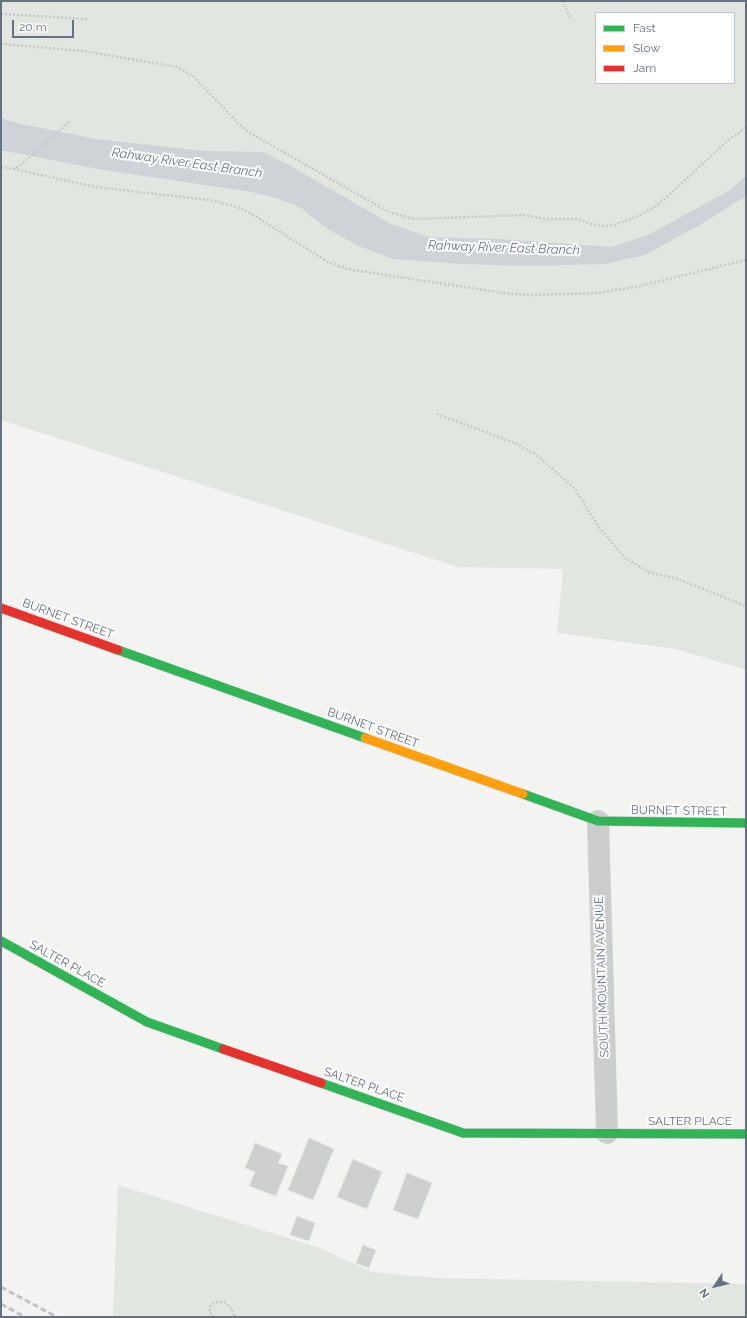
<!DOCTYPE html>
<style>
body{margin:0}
#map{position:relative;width:747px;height:1318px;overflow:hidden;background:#f3f3f2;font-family:Raleway,sans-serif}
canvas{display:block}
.frame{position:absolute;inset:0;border:2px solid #657080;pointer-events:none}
.legend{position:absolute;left:595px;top:12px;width:140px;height:72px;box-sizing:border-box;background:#fff;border:1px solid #c1c6cc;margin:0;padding:5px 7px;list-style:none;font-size:12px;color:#657080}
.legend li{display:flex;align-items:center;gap:8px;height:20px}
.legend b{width:20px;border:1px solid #c1c6cc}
.north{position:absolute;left:695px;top:1266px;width:40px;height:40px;-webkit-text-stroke:3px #fff;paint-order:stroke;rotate:235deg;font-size:11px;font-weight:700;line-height:16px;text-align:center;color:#657080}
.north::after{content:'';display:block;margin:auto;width:14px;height:18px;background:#657080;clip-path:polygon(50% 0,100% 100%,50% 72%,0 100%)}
.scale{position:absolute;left:12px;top:20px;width:62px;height:18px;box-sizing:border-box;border:2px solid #657080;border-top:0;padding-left:5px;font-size:12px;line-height:14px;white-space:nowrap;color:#657080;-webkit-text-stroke:3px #fff;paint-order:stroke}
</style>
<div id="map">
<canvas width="747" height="1318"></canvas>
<div class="frame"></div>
<ul class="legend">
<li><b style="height:5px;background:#30b455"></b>Fast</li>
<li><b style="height:5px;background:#ff9f0a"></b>Slow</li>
<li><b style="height:5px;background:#e5322d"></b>Jam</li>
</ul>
<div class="north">N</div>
<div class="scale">20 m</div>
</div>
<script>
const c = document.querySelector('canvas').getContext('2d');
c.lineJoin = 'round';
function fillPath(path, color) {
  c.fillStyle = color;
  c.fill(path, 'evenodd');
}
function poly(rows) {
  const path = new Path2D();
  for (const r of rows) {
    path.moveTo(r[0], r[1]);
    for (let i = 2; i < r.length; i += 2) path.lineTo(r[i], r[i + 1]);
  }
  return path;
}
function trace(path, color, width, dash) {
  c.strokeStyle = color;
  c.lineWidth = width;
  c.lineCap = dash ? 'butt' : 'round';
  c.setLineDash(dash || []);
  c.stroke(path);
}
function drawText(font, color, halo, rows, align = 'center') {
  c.font = font + ' Raleway,sans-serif';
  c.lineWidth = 4;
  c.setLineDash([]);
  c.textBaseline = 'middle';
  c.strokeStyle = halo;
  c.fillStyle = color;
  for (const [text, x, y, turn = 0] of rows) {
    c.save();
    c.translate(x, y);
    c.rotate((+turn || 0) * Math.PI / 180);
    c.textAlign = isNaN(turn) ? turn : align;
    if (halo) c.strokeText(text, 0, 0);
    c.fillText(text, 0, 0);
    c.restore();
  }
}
fillPath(poly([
 [1,1,746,1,746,670,676,649,557,633,563,569,458,567,1,420],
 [596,13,734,13,734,83,596,83],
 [118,1185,317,1247,372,1272,436,1278,746,1284,746,1317,113,1317]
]), '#e2e6e0');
fillPath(poly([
 [1,118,17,123,96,139,204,151,264,152,289,165,391,224,429,237,499,239,612,247,648,235,730,190,746,176,746,196,700,225,645,255,605,264,529,266,463,264,393,259,356,245,323,226,300,207,276,198,251,192,98,169,1,150]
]), '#cdd3d7');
const building = poly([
 [309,1138,334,1149,313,1200,288,1190,309,1138],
 [255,1143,282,1154,278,1163,288,1166,276,1196,249,1186,255,1172,245,1168,255,1143],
 [353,1159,382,1172,367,1209,337,1197,353,1159],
 [407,1173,432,1183,418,1219,393,1210,407,1173],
 [297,1216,315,1223,309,1241,290,1235,297,1216],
 [363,1245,376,1250,369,1268,356,1263,363,1245]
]);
fillPath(building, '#cecfcf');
trace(building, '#e2e2e2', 1);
const fast = poly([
 [118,650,365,738],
 [523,794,598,821,746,823],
 [1,941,147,1022,223,1049],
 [321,1083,463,1133,746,1134]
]);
const slow = poly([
 [365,738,523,794]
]);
const jam = poly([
 [1,608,118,650],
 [223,1049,321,1083]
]);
trace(fast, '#cfcfd0', 10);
trace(slow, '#cfcfd0', 10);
trace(jam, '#cfcfd0', 10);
trace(poly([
 [563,1,571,20],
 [1,14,87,19],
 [1,44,83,51,177,67,193,76,240,125,250,133,380,207,389,212,414,219,524,215,545,219,578,219,591,224,597,225,605,226,614,225,638,216,653,208,666,198,728,140,746,128],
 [69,122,22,164,14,169,95,187,210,200,240,208,252,214,328,262,347,269,510,294,531,295,598,293,640,286,746,260],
 [1,167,14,169],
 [437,414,517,444,538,456,575,489,598,526,626,559,649,572,678,579,746,606],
 [214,1317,209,1311,211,1305,215,1302,224,1302,231,1308,235,1317]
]), '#c9c9ca', 2.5, [2, 2]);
trace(poly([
 [598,821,607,1133]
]), '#cccdcd', 22);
trace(fast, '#30b455', 9);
trace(slow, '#ff9f0a', 9);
trace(jam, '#e5322d', 9);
trace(poly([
 [1,1287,57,1317],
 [1,1304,25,1317]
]), '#c2c3c3', 3, [6, 3]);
drawText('12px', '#657080', '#fff', [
 ["BURNET STREET",68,619,20],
 ["BURNET STREET",373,728,20],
 ["BURNET STREET",679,811,1],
 ["SALTER PLACE",67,964,29],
 ["SOUTH MOUNTAIN AVENUE",602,977,-92],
 ["SALTER PLACE",364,1085,19],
 ["SALTER PLACE",690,1121]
]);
drawText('italic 13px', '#667884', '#fff', [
 ["Rahway River East Branch",187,163,8],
 ["Rahway River East Branch",504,248,2]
]);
</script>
